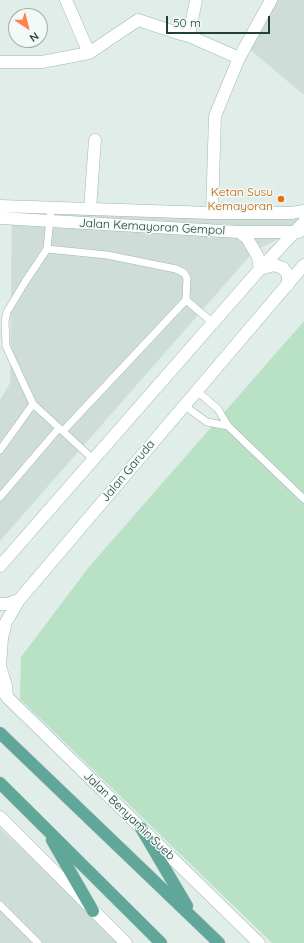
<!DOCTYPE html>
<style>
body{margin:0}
#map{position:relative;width:304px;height:943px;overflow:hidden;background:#e1ede9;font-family:Quicksand,sans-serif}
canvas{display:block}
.north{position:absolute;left:8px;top:8px;width:40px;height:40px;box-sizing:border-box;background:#f2f9f6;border:1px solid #9eafaa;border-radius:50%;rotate:145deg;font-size:11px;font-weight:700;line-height:16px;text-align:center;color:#1f4039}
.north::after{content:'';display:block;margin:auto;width:14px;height:18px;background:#ff824e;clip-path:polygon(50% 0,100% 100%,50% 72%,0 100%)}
.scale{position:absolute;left:166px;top:16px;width:104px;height:18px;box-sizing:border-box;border:2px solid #1f4039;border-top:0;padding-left:5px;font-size:12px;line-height:14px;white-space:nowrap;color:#1f4039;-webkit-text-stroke:3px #f2f9f6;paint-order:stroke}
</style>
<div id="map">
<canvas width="304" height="943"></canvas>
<div class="north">N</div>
<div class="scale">50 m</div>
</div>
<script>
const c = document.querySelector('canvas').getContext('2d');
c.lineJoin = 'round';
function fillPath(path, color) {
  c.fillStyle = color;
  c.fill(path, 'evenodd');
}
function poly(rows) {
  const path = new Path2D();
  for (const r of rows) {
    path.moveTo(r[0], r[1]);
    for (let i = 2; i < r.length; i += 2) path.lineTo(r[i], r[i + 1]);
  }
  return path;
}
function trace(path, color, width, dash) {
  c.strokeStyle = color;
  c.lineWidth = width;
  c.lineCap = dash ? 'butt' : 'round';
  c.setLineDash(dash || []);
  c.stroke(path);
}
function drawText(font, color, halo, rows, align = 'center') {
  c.font = font + ' Quicksand,sans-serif';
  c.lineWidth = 3;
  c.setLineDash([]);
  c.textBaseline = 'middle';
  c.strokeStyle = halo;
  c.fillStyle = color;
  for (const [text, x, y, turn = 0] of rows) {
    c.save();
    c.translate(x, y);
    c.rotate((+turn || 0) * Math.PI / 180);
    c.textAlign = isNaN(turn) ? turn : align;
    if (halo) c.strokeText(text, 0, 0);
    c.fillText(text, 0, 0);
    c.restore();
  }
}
fillPath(poly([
 [272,0,304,0,304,95,248,48],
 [12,202,204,206,291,213,304,207,304,227,254,251,0,541,0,400,10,383],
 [0,828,122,943,0,943]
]), '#cfddd8');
fillPath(poly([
 [304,321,304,943,272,943,20,699,21,657,89,567]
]), '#b8e1c5');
const service = poly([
 [51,208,47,249,25,282,7,312,5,321,6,346,33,404,93,459],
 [47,249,107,255,176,269,184,273,187,278,186,300,213,323],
 [197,391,218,409,228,426,304,499],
 [185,406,207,422,228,426],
 [63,431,186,300],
 [0,450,33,404],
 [0,497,59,428],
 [0,905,38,943]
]);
const minor = poly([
 [66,0,89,53],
 [196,0,189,36,239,58],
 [0,62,42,62,89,53,138,20,181,34,189,36],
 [90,209,95,140],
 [212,213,215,116,239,58,271,0]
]);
const secondary = poly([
 [0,206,212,213,291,213,304,211],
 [0,218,239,232,299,232],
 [239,232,247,238,258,257,260,269,274,265,283,268,288,275,288,285],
 [0,566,260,269,304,222],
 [0,604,7,604,19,600],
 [3,691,7,697,259,943],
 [7,697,6,686,0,666,2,638,6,622,19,600,304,265],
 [0,817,126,943]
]);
const primary = poly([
 [0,733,219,943],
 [0,783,161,943],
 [141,828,187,906],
 [52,840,93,911]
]);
trace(service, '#a3b6b1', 8);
trace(minor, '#a3b6b1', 13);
trace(secondary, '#9ebab2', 13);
trace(primary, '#c0cac8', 13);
trace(service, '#fff', 7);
trace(minor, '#fff', 12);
trace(secondary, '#fff', 12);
trace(primary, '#61a799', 12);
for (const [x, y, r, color] of [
 [281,199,4,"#e8710a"]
]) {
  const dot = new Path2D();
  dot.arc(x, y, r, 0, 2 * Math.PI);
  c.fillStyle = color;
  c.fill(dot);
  trace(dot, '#f2f9f6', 1.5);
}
drawText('12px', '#c56008', '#f2f9f6', [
 ["Ketan Susu",273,192],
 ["Kemayoran",273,206]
], 'right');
drawText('12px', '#1f4039', '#f2f9f6', [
 ["Jalan Kemayoran Gempol",152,227,3],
 ["Jalan Garuda",128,471,-50],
 ["Jalan Benyamin Sueb",129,816,44]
]);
</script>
